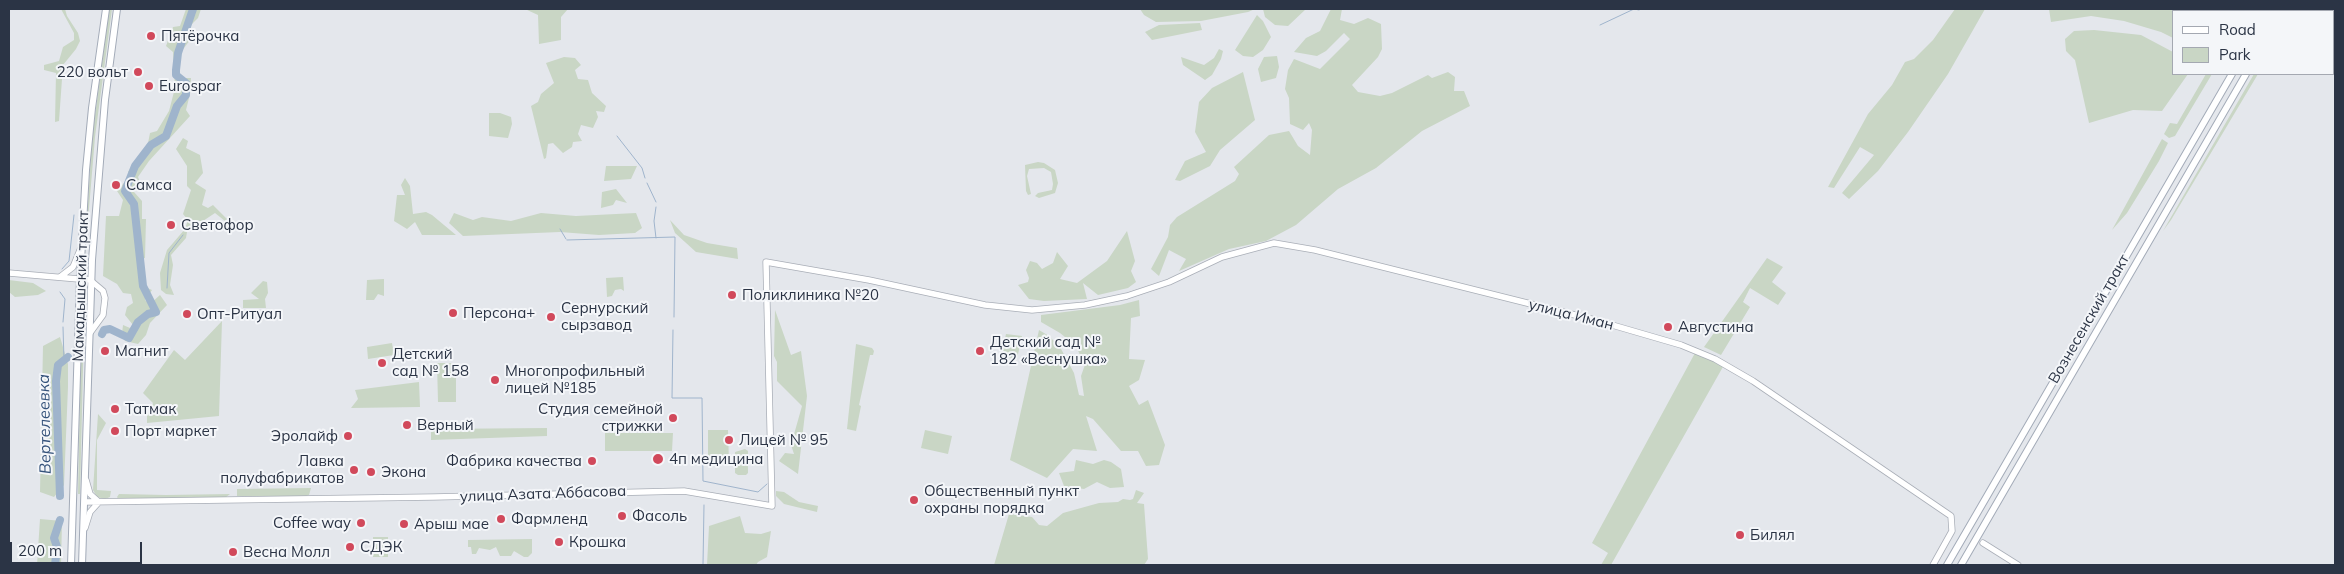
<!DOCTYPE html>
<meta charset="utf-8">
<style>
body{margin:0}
#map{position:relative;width:2344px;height:574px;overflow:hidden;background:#e4e7ec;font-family:Mulish,sans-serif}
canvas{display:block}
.frame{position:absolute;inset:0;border:10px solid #2b3445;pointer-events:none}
.legend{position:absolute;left:2172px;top:10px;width:162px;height:65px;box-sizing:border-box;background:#f4f6f9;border:1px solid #a4a8b1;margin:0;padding:6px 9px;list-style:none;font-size:15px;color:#2b3445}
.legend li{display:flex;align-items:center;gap:10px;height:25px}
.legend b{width:25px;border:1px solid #a4a8b1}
.scale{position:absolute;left:10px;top:542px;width:132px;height:22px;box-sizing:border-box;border:2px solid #2b3445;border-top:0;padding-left:6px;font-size:15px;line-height:18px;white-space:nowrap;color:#2b3445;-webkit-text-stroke:4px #f4f6f9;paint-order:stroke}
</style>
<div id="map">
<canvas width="2344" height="574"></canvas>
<div class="frame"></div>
<ul class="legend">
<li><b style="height:6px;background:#fff"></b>Road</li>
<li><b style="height:14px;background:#c9d6c5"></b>Park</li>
</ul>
<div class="scale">200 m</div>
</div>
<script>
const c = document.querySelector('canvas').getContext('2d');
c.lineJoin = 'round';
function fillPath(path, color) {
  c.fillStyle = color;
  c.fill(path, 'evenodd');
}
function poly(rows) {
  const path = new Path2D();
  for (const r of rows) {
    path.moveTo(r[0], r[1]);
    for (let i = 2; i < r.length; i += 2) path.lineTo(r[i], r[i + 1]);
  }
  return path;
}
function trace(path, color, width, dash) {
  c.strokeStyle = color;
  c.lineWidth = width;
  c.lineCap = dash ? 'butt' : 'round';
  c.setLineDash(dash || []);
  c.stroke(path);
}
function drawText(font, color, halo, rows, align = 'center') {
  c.font = font + ' Mulish,sans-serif';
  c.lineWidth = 4;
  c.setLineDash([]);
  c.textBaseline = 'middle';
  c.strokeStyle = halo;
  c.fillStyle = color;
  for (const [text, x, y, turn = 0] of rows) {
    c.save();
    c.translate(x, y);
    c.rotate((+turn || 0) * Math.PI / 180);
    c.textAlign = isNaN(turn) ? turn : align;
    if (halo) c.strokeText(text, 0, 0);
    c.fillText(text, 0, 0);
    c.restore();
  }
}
fillPath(poly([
 [61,9,65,9,67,16,78,33,80,41,76,49,63,65,59,121,55,122,56,73,44,70,44,65,59,61,63,47,74,40,74,33],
 [109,9,112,9,95,137,84,268,92,138],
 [186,9,201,9,198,18,190,26,193,36,181,52,178,74,184,78,191,78,190,94,186,110,190,116,149,161,138,177,140,182,134,192,142,201,142,219,146,219,145,258,141,259,145,287,152,290,145,300,150,304,160,295,167,305,150,323,146,335,138,344,125,341,122,334,123,325,130,328,133,325,125,315,127,307,133,303,131,294,123,293,117,284,103,276,106,216,119,216,123,200,117,191,129,177,128,172,148,143,150,133,157,131,169,111,175,88,173,52,166,46,173,27,180,26],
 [525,9,568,9,561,17,561,40,539,44,538,15],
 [1140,9,1255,9,1248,12,1201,21,1156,22,1144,15],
 [1263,9,1306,9,1288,26,1275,25,1265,17],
 [1331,9,1342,9,1340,20,1354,24,1368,18,1381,24,1382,49,1378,57,1352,85,1358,92,1380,96,1392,93,1428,75,1432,78,1448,72,1455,77,1454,91,1464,91,1470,106,1422,131,1376,168,1338,189,1296,225,1266,241,1229,249,1179,271,1186,259,1169,250,1159,276,1151,269,1168,237,1170,225,1177,217,1235,181,1239,174,1234,167,1269,135,1289,131,1298,146,1310,155,1312,130,1309,123,1303,130,1290,124,1289,98,1285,89,1288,70,1294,59,1320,69,1350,39,1344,33,1326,51,1317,56,1294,52,1306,38,1320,31],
 [1955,9,1985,9,1948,74,1908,132,1878,171,1849,199,1842,193,1874,155,1860,147,1834,188,1828,187,1868,114,1892,85,1905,62,1914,59,1933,40],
 [2049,9,2232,9,2230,11,2173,11,2173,38,2161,32,2124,21,2091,16,2051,22],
 [1257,15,1263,21,1271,37,1263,50,1253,57,1243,56,1235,50],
 [1200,23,1202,30,1152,40,1145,32,1159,25],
 [2094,30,2141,35,2173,52,2173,74,2188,74,2162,111,2133,110,2089,123,2075,60,2066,51,2065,39,2074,31],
 [1219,49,1223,51,1221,59,1212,75,1205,80,1183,65,1181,57,1204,65,1214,58],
 [1277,56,1279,67,1276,78,1261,82,1258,69,1264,57],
 [564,57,575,58,581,65,575,70,578,79,588,80,592,93,606,106,604,112,596,111,598,117,593,128,581,125,578,134,582,141,573,142,572,147,563,153,553,143,548,144,546,158,544,159,531,106,538,102,541,94,554,83,546,63],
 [1243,72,1255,120,1220,150,1210,166,1180,181,1175,180,1185,161,1206,152,1195,132,1199,102,1212,88],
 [2206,74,2212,74,2175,136,2169,138,2164,134,2170,123,2177,124],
 [2254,74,2258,74,2171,220,2163,231],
 [489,113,500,113,511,117,512,124,508,138,489,136],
 [183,138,188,141,186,148,200,155,203,173,195,183,206,190,202,205,208,208,213,205,227,219,225,221,215,213,203,221,196,221,187,232,186,238,171,255,173,265,170,285,174,295,166,294,161,290,160,273,167,250,185,229,188,220,183,214,191,190,187,186,187,166,176,149],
 [2162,139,2168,143,2159,161,2127,213,2112,230],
 [1038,162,1044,163,1055,170,1058,183,1055,193,1039,198,1035,196,1038,193,1052,190,1053,184,1051,172,1044,168,1029,169,1027,176,1031,194,1028,195,1026,191,1025,165],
 [606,166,637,166,631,179,604,181],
 [405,178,410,186,413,214,426,212,432,215,456,235,422,235,415,222,407,229,394,221,397,195,405,195,401,185],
 [616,189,627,203,616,200,613,205,601,208,602,192],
 [454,213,473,220,482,217,511,221,541,213,576,216,636,213,642,228,635,233,599,235,560,232,463,236,449,223],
 [670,220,684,235,707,243,737,248,738,259,696,252,675,233],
 [1127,231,1135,261,1131,271,1136,282,1128,288,1098,295,1083,283,1087,299,1044,301,1029,299,1018,285,1028,282,1029,278,1026,270,1030,261,1037,263,1042,269,1053,263,1057,252,1068,266,1060,279,1077,283,1107,261],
 [1767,258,1783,267,1772,282,1786,293,1778,305,1750,288,1743,302,1750,307,1721,355,1704,347],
 [623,277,624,291,621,289,615,290,612,296,607,297,606,278],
 [384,279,384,296,378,294,374,300,366,300,367,280],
 [9,280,33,283,46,291,38,295,15,297,9,292],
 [263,281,267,282,268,293,265,299,266,308,243,308,243,300,259,299,251,293],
 [82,288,85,288,80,494,78,494],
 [1139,300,1140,316,1131,318,1129,359,1145,360,1139,380,1129,386,1139,405,1148,400,1165,445,1159,465,1146,466,1138,451,1121,451,1093,419,1086,416,1097,451,1073,449,1047,478,1010,460,1039,330,1049,336,1060,347,1074,373,1079,395,1084,396,1081,376,1087,359,1080,355,1076,346,1060,333,1041,322,1041,315,1120,305],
 [775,310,791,355,801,351,807,396,798,474,779,461,785,453,794,454,791,445,802,406,777,381,777,362,774,356],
 [222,321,219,416,147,423,147,416,153,403,143,393,174,350,185,360],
 [1006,334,1022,336,1017,359,1001,356,1003,344,1016,346,1004,343],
 [60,337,68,364,68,387,64,485,54,497,40,492,43,346],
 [392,343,394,355,368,359,367,347],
 [856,344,872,348,874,351,873,355,870,355,859,405,861,406,856,431,847,429],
 [1695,353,1724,365,1611,565,1601,565,1608,553,1592,543],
 [437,363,456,363,456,402,438,402],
 [419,382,420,407,351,408,358,399,355,390],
 [98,414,106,423,97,440,97,490,111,491,110,497,105,499,97,497,93,490],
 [547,428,547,436,431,440,431,429],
 [708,430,728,430,729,463,708,463],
 [925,430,952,436,948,454,921,448],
 [605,433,673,433,672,451,605,451],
 [745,449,748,451,748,473,746,475,738,475,735,473,735,452],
 [1076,460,1093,464,1104,460,1111,462,1121,469,1124,487,1110,488,1097,482,1084,489,1064,486,1059,473,1074,471],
 [311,488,309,495,304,497,237,496,237,489],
 [1136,490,1144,493,1137,503,1144,504,1148,559,1144,565,994,565,1009,514,1032,517,1039,525,1047,526,1063,513,1099,503,1118,502,1123,499,1130,500,1133,499],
 [776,491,784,492,799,502,818,506,817,512,784,504,776,496],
 [119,494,166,495,230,494,225,498,119,500,117,497],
 [740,516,745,533,761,534,771,531,767,557,758,562,756,565,707,565,709,526],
 [40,519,62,521,61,565,37,565],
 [373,537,388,537,388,557,373,557],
 [532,539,532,553,528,557,524,557,514,551,511,556,500,556,496,547,490,550,479,548,476,554,472,554,471,547,468,547,468,540]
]), '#c9d6c5');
trace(poly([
 [1600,25,1634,9,1639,10],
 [617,136,642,168,645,178],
 [647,183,656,202],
 [560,229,566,239],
 [656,238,654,221,656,207],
 [567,240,675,237,674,317],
 [62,269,69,261,74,215],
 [167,288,169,253,183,235],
 [60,292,65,299,63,322],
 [63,327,64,360],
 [673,330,672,398,702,398,703,481,758,492,767,484],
 [703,565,704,505]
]), '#9fb4cc', 1);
trace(poly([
 [102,334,104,330,110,329,129,338,138,322,148,314,156,312,143,286,134,204,125,191,135,166,151,145,166,136,177,106,186,95,186,83,176,75,176,70,178,53,193,9],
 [60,496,56,381,58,365,68,357],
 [55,565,57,547,54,538,60,520]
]), '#9fb4cc', 8);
const secondary = poly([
 [9,273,90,280,103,291,105,298,103,315,90,333],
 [60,277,73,267,80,250],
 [85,502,434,497,684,491,772,506,766,262,869,280,985,305,1032,310,1085,305,1127,296,1169,282,1222,257,1274,243,1315,250,1595,320,1681,345,1715,359,1753,381,1951,516,1952,531,1933,565],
 [85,528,90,512,99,502,90,494,86,480],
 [1983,543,2018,565]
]);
const primary = poly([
 [2268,11,2269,9],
 [2282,11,2283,9],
 [71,565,80,279,86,170,92,108,106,9],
 [82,565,92,260,105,100,117,9],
 [1947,565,2232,74],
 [1961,565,2246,74]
]);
trace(secondary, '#a9aeb7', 7);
trace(primary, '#a3abb8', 8);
trace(secondary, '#fff', 5.5);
trace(primary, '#fff', 6);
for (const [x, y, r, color] of [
 [151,36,5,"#d1495b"],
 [138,72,5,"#d1495b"],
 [149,86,5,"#d1495b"],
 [116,185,5,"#d1495b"],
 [171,225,5,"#d1495b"],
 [732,295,5,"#d1495b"],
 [453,313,5,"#d1495b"],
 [187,314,5,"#d1495b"],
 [551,317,5,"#d1495b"],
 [1668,327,5,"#d1495b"],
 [105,351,5,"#d1495b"],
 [980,351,5,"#d1495b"],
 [382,363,5,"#d1495b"],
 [495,380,5,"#d1495b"],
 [115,409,5,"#d1495b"],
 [673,418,5,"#d1495b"],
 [407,425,5,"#d1495b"],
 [115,431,5,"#d1495b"],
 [348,436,5,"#d1495b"],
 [729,440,5,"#d1495b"],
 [658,459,6,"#d1495b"],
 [592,461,5,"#d1495b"],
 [354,470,5,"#d1495b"],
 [371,472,5,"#d1495b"],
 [914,500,5,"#d1495b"],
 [622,516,5,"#d1495b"],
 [501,519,5,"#d1495b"],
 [361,523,5,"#d1495b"],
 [404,524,5,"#d1495b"],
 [1740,535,5,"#d1495b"],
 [559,542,5,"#d1495b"],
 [350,547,5,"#d1495b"],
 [233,552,5,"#d1495b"]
]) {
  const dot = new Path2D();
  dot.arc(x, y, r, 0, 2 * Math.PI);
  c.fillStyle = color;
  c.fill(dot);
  trace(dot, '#f4f6f9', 2);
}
drawText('15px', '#2b3445', '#f4f6f9', [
 ["Пятёрочка",161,36],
 ["220 вольт",128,72,"right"],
 ["Eurospar",159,86],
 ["Самса",126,185],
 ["Светофор",181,225],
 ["Поликлиника №20",742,295],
 ["Сернурский",561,308],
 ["сырзавод",561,325],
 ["Персона+",463,313],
 ["Опт-Ритуал",197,314],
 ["Августина",1678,327],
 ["Детский сад №",990,342],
 ["182 «Веснушка»",990,359],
 ["Магнит",115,351],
 ["Детский",392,354],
 ["сад № 158",392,371],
 ["Многопрофильный",505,371],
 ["лицей №185",505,388],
 ["Татмак",125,409],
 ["Студия семейной",663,409,"right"],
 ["стрижки",663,426,"right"],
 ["Верный",417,425],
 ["Порт маркет",125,431],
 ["Эролайф",338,436,"right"],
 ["Лицей № 95",739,440],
 ["4п медицина",669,459],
 ["Лавка",344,461,"right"],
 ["полуфабрикатов",344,478,"right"],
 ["Фабрика качества",582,461,"right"],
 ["Экона",381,472],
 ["Общественный пункт",924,491],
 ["охраны порядка",924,508],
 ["Фасоль",632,516],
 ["Фармленд",511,519],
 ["Coffee way",351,523,"right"],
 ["Арыш мае",414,524],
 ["Билял",1750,535],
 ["Крошка",569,542],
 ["СДЭК",360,547],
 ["Весна Молл",243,552]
], 'left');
drawText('15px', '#2b3445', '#f4f6f9', [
 ["Мамадышский тракт",81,286,-88],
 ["улица Иман",1571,315,14],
 ["Вознесенский тракт",2089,319,-60],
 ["улица Азата Аббасова",543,494,-2]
]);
drawText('italic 16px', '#34527a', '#f4f6f9', [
 ["Вертелеевка",45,424,-91]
]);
</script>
